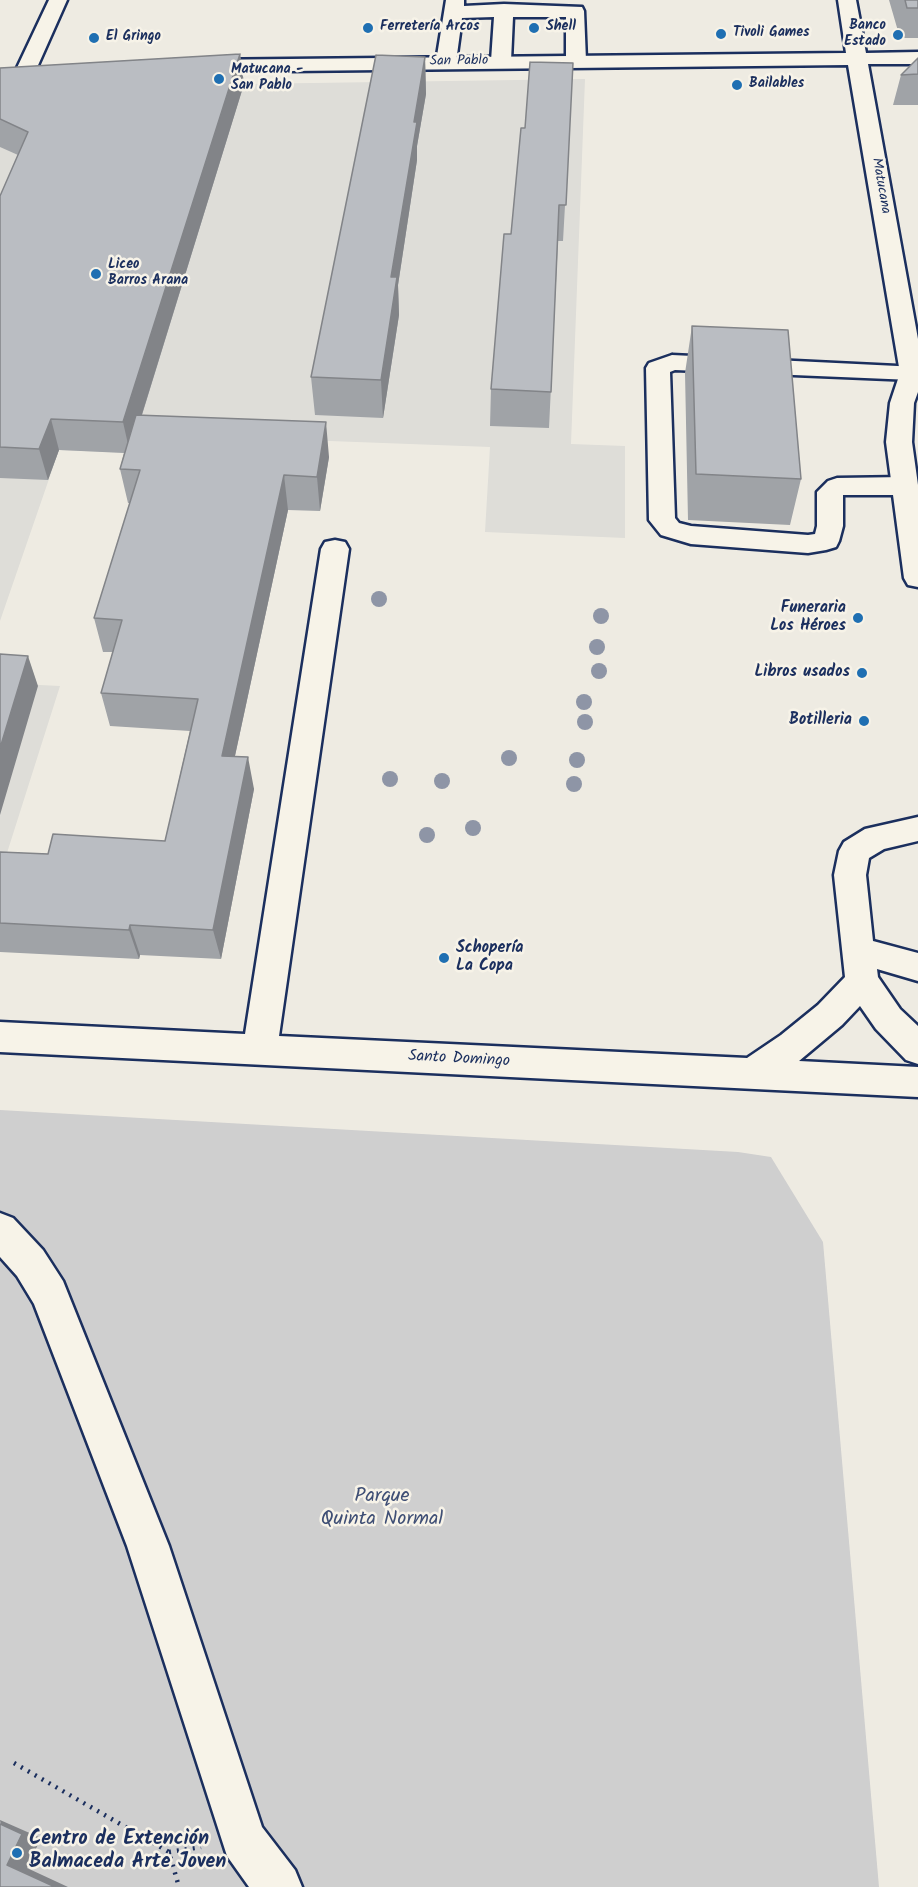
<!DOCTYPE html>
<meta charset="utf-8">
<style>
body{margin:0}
canvas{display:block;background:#eeebe2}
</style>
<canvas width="918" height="1887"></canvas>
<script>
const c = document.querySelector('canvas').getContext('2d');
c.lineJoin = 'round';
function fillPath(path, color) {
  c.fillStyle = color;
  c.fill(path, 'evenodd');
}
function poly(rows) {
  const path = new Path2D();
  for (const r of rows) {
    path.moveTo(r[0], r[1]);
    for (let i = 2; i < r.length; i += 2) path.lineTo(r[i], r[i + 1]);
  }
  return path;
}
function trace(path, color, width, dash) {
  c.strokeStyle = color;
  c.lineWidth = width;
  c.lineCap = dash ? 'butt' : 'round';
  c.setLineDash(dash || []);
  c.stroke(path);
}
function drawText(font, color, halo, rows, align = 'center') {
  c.font = font + ' Kalam,sans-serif';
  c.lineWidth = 5;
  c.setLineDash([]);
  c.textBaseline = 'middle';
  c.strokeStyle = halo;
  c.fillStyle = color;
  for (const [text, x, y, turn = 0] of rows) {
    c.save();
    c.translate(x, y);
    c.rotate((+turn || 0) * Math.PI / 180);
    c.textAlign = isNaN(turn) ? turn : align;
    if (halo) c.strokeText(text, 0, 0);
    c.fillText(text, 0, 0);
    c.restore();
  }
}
fillPath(poly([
 [585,79,571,444,625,446,625,538,485,532,490,447,303,440,130,453,59,450,0,621,0,99,244,84],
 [0,683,60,686,0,875]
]), '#deddd8');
fillPath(poly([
 [0,1110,738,1152,771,1157,823,1242,879,1887,0,1887]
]), '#cfcfcf');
const minor = poly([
 [49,0,67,0,35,72,32,76,18,76,15,72,49,0],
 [446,0,464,0,464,6,504,4,582,7,584,11,586,61,583,65,576,67,569,65,566,61,566,17,513,17,511,61,508,65,501,67,494,65,491,61,494,17,462,18,456,62,453,66,439,66,436,62,446,0],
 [672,355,918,367,918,379,912,380,675,370,670,372,675,518,679,523,691,526,808,535,815,534,817,526,817,492,828,481,837,478,905,477,914,480,918,486,914,492,905,495,843,495,843,526,839,541,836,547,826,550,808,553,691,544,661,535,649,520,646,368,649,363,672,355],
 [335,540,345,542,349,549,279,1036,747,1058,781,1035,818,1005,845,977,834,875,839,851,844,842,865,829,918,817,918,841,884,849,869,858,866,875,873,941,918,953,918,981,877,969,878,977,900,1009,918,1026,918,1064,906,1060,876,1029,860,1006,842,1025,799,1061,918,1067,918,1097,0,1052,0,1022,245,1034,321,549,325,542,335,540],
 [0,1213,13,1218,43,1250,63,1281,169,1546,262,1827,295,1870,302,1887,249,1887,227,1856,127,1546,34,1304,17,1276,0,1257,0,1213]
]);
const major = poly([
 [838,0,856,0,866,53,918,52,918,64,868,64,918,339,918,392,914,403,912,442,918,485,918,587,908,585,904,578,886,442,890,403,900,373,848,65,197,72,190,70,187,66,190,62,197,60,846,53,838,0]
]);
trace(minor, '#1b2f5e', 5);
trace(major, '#1b2f5e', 5);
trace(poly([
 [14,1763,169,1852,179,1887],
 [169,1852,201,1847]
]), '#1b2f5e', 4.5, [2, 6]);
fillPath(minor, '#f7f3e8');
fillPath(major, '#f7f3e8');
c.fillStyle = '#8e95a6';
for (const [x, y] of [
 [379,599],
 [601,616],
 [597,647],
 [599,671],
 [584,702],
 [585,722],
 [509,758],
 [577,760],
 [390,779],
 [442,781],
 [574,784],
 [473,828],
 [427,835]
]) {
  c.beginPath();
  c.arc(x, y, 8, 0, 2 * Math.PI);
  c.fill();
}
fillPath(poly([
 [889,0,918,0,918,38,900,38],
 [240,54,244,84,142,415,329,457,320,511,288,510,235,756,254,789,221,959,140,955,139,959,0,952,0,852,48,854,165,841,190,731,110,726,101,693,113,652,103,652,94,618,130,503,128,503,120,469,124,453,59,450,48,480,0,478,0,196,18,155,0,147,0,68],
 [425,57,426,94,417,146,417,160,398,285,399,315,383,418,315,415,311,377],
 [918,58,918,105,893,105,901,75],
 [573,63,563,241,558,241,549,428,490,426,491,389,525,128],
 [692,326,801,479,790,525,688,520,685,373]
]), '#a0a3a7');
fillPath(poly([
 [240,54,244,84,130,453,123,422],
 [425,57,426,94,417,146,417,160,398,285,399,315,383,418,381,380,391,277,414,122],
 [51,419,59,450,48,480,39,449],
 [326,422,329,457,320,511,317,477],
 [284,475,288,510,228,788,222,756],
 [28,656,38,686,0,815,0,748],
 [248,757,254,789,221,959,213,930],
 [130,925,140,955,139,959,129,930],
 [0,1820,41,1838,27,1868,68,1887,55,1887,7,1865]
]), '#828488');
const building = poly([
 [905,0,918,0,918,8,907,8,905,0],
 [240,54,123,422,51,419,39,449,0,447,0,196,28,132,0,119,0,68,240,54],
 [376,55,425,57,414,122,417,122,391,277,397,277,381,380,311,377,376,55],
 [918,58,918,74,901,75,918,58],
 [530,62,573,63,566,205,559,205,551,392,491,389,504,234,511,234,521,128,525,128,530,62],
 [692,326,788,330,801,479,696,474,692,326],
 [136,415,326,422,317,477,284,475,222,756,248,757,213,930,130,925,129,930,0,923,0,852,48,854,53,834,165,841,198,699,101,693,122,620,94,618,140,470,120,469,136,415],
 [0,654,28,656,0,748,0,654],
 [0,1824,22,1834,7,1865,55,1887,0,1887,0,1824]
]);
fillPath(building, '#babdc2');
trace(building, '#828488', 1.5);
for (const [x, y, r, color] of [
 [368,28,6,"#1f6fb2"],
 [534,28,6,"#1f6fb2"],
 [721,34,6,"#1f6fb2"],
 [898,35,6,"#1f6fb2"],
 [94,38,6,"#1f6fb2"],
 [219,79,6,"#1f6fb2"],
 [737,85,6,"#1f6fb2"],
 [96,274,6,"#1f6fb2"],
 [858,618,6,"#1f6fb2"],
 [862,673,6,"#1f6fb2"],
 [864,721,6,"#1f6fb2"],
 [444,958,6,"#1f6fb2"],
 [17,1853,6,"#1f6fb2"]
]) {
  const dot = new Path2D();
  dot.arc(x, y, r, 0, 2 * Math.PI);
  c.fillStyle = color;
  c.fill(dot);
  trace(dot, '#f7f3e8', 2);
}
drawText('bold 14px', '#1b2f5e', '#f7f3e8', [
 ["Banco",886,27,"right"],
 ["Estado",886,43,"right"],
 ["Ferretería Arcos",380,28],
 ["Shell",546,28],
 ["Tivoli Games",733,34],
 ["El Gringo",106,38],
 ["Matucana -",231,71],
 ["San Pablo",231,87],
 ["Bailables",749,85],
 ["Liceo",108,266],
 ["Barros Arana",108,282]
], 'left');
drawText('14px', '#1b2f5e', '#f7f3e8', [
 ["San Pablo",459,62,-1],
 ["Matucana",880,186,80]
]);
drawText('bold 16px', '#1b2f5e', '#f7f3e8', [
 ["Funeraria",846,609],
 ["Los Héroes",846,627],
 ["Libros usados",850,673],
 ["Botilleria",852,721],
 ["Schopería",456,949,"left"],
 ["La Copa",456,967,"left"]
], 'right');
drawText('16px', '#1b2f5e', '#f7f3e8', [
 ["Santo Domingo",459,1060,3]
]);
drawText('20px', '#3f4f75', '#f7f3e8', [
 ["Parque",382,1498],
 ["Quinta Normal",382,1521]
]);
drawText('bold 20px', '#1b2f5e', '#f7f3e8', [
 ["Centro de Extención",29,1841],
 ["Balmaceda Arte Joven",29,1864]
], 'left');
</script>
